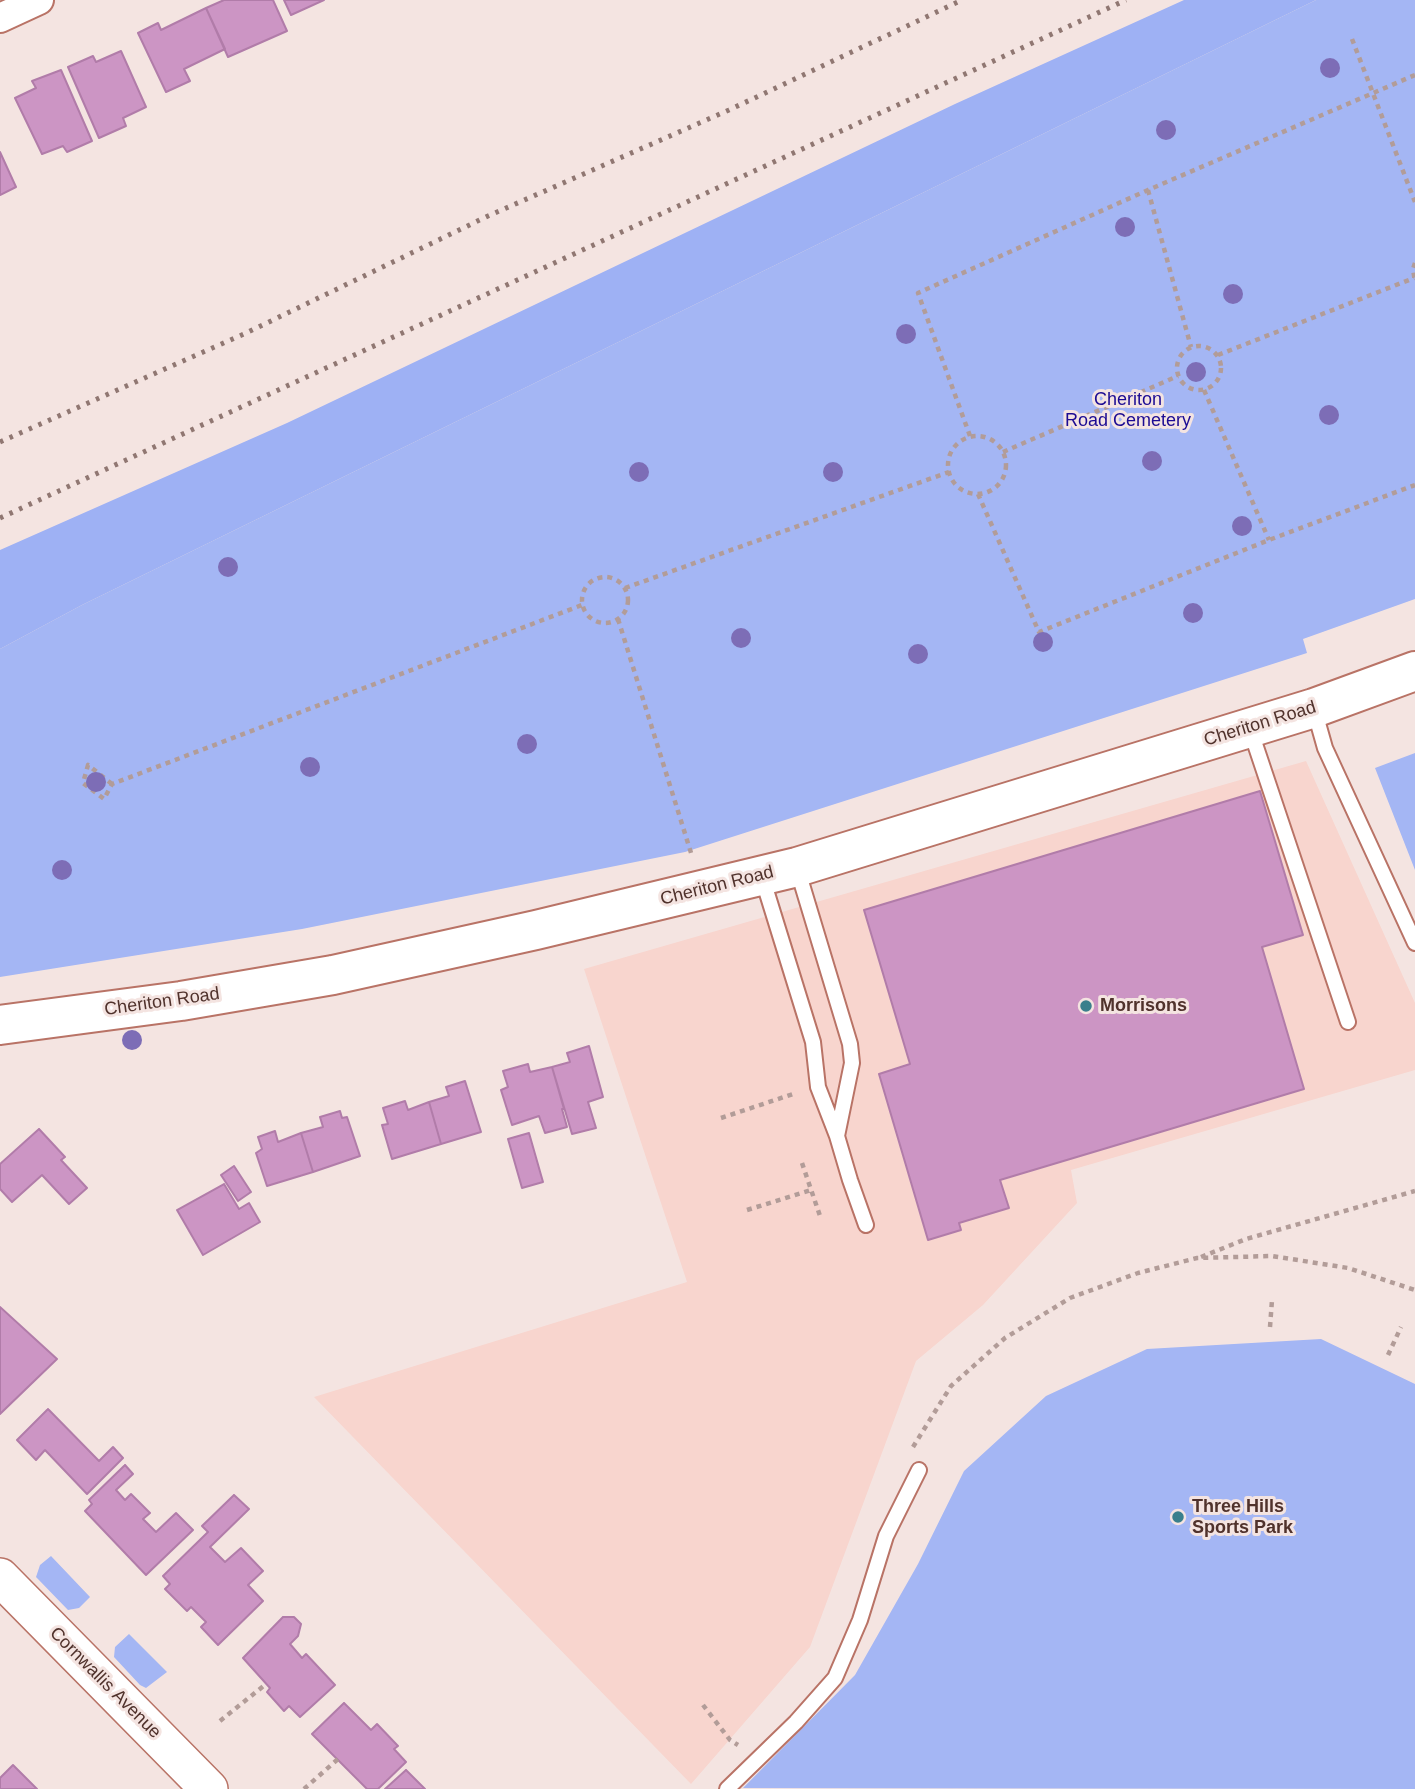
<!DOCTYPE html>
<style>
body{margin:0}
canvas{display:block;background:#f4e4e1}
</style>
<canvas width="1415" height="1789"></canvas>
<script>
const c = document.querySelector('canvas').getContext('2d');
c.lineJoin = 'round';
function fillPath(path, color) {
  c.fillStyle = color;
  c.fill(path, 'evenodd');
}
function poly(rows) {
  const path = new Path2D();
  for (const r of rows) {
    if (r.length === 3) {
      path.moveTo(r[0] + r[2], r[1]);
      path.arc(r[0], r[1], r[2], 0, 2 * Math.PI);
      continue;
    }
    path.moveTo(r[0], r[1]);
    for (let i = 2; i < r.length; i += 2) path.lineTo(r[i], r[i + 1]);
  }
  return path;
}
function trace(path, color, width, dash) {
  c.strokeStyle = color;
  c.lineWidth = width;
  c.lineCap = dash ? 'butt' : 'round';
  c.setLineDash(dash || []);
  c.stroke(path);
}
function drawText(font, color, halo, rows, align = 'center') {
  c.font = font + ' Helvetica,sans-serif';
  c.lineWidth = 6;
  c.setLineDash([]);
  c.textBaseline = 'middle';
  c.strokeStyle = halo;
  c.fillStyle = color;
  for (const [text, x, y, turn = 0] of rows) {
    c.save();
    c.translate(x, y);
    c.rotate((+turn || 0) * Math.PI / 180);
    c.textAlign = isNaN(turn) ? turn : align;
    if (halo) c.strokeText(text, 0, 0);
    c.fillText(text, 0, 0);
    c.restore();
  }
}
fillPath(poly([
 [1306,761,1415,1003,1415,1070,1071,1170,1077,1203,983,1305,916,1361,810,1647,691,1784,314,1397,687,1282,584,969]
]), '#f8d5ce');
fillPath(poly([
 [1316,0,1415,0,1415,599,1303,639,1307,653,685,852,302,929,0,977,0,649,82,605],
 [1415,753,1415,870,1375,768],
 [1321,1339,1415,1384,1415,1789,743,1788,855,1675,918,1564,964,1471,1046,1396,1147,1349],
 [51,1556,90,1597,79,1608,68,1610,36,1577,40,1565],
 [129,1634,167,1672,146,1688,140,1685,114,1657,115,1647]
]), '#a4b6f4');
fillPath(poly([
 [1184,0,1316,0,82,605,0,649,0,550,287,423,955,104]
]), '#9eb1f4');
const building = poly([
 [224,0,273,0,287,31,228,57,206,8,224,0],
 [284,0,324,0,291,15,284,0],
 [206,8,225,49,184,69,190,81,166,92,138,33,158,23,161,30,206,8],
 [121,51,146,107,123,118,126,126,99,138,68,67,93,56,96,62,121,51],
 [61,70,92,141,67,152,63,146,42,154,15,98,36,88,32,81,61,70],
 [0,152,16,187,0,195,0,152],
 [1260,791,1303,935,1262,947,1304,1089,1000,1180,1009,1208,959,1223,961,1230,928,1240,879,1074,910,1064,864,910,1260,791],
 [589,1046,603,1097,588,1102,596,1128,572,1134,552,1067,570,1062,567,1053,589,1046],
 [528,1064,530,1072,552,1067,564,1109,562,1109,567,1127,545,1133,539,1116,512,1125,501,1090,508,1087,503,1071,528,1064],
 [465,1081,481,1132,441,1144,429,1102,449,1096,446,1087,465,1081],
 [405,1101,408,1110,429,1102,441,1144,392,1159,382,1125,388,1124,383,1108,405,1101],
 [340,1111,342,1118,347,1117,360,1156,313,1172,301,1133,323,1127,320,1117,340,1111],
 [39,1129,65,1157,61,1160,87,1188,69,1204,42,1175,12,1202,0,1189,0,1164,39,1129],
 [275,1131,278,1142,301,1133,313,1172,267,1186,256,1153,262,1149,258,1137,275,1131],
 [529,1133,543,1182,522,1188,508,1139,529,1133],
 [234,1166,251,1192,238,1201,221,1175,234,1166],
 [224,1184,239,1209,249,1203,260,1222,203,1255,177,1210,224,1184],
 [0,1307,57,1359,0,1414,0,1307],
 [48,1409,99,1461,113,1447,123,1458,87,1494,45,1450,36,1460,17,1440,48,1409],
 [125,1465,133,1474,116,1490,125,1500,131,1494,150,1513,143,1519,156,1532,176,1513,193,1530,146,1575,85,1511,92,1504,89,1500,125,1465],
 [234,1495,249,1509,210,1547,225,1562,241,1548,263,1571,248,1585,263,1601,218,1645,201,1627,206,1622,191,1607,187,1611,165,1589,170,1584,163,1576,208,1532,202,1526,234,1495],
 [283,1617,294,1617,301,1624,298,1636,290,1644,302,1658,306,1654,335,1685,300,1717,289,1706,284,1711,267,1692,270,1688,243,1658,283,1617],
 [344,1703,371,1730,377,1724,398,1746,394,1749,406,1762,378,1789,367,1789,312,1734,344,1703],
 [13,1765,37,1789,0,1789,0,1778,13,1765],
 [406,1770,425,1789,385,1789,406,1770]
]);
fillPath(building, '#cc95c4');
trace(building, '#b17ca9', 2);
const service = poly([
 [1314,709,1325,748,1415,943],
 [1250,729,1348,1022],
 [797,868,850,1044,852,1063,837,1136],
 [762,877,813,1042,818,1087,837,1136,850,1180,866,1225],
 [727,1789,796,1722,835,1678,860,1620,886,1536,919,1470]
]);
const minor = poly([
 [0,18,39,0]
]);
const tertiary = poly([
 [0,1577,209,1789]
]);
const primary = poly([
 [0,1025,181,1001,333,975,536,930,797,867,1314,708,1415,671]
]);
trace(service, '#b97366', 18);
trace(minor, '#b97366', 32);
trace(tertiary, '#b97366', 40);
trace(primary, '#b97366', 42);
trace(poly([
 [1352,39,1415,202],
 [1148,190,1191,347],
 [1415,263,1413,269,1415,282],
 [1199,368,22],
 [1218,355,1414,278],
 [1204,390,1269,540],
 [970,436,918,293,1148,190,1415,75],
 [977,465,29],
 [1003,452,1178,376],
 [978,494,1039,632,1269,540,1415,485],
 [605,600,23],
 [625,588,949,472],
 [618,619,692,856],
 [112,784,88,765,83,783,104,799,112,784,582,605],
 [721,1118,793,1094],
 [802,1163,820,1216],
 [747,1210,811,1190],
 [1201,1257,1246,1239,1415,1191],
 [1270,1327,1272,1300],
 [1388,1355,1401,1327],
 [913,1447,951,1386,1005,1338,1070,1298,1138,1273,1197,1258,1272,1256,1348,1268,1415,1290],
 [703,1705,730,1740,738,1745],
 [220,1721,266,1684],
 [304,1789,338,1759]
]), '#b29c98', 4.5, [5, 5]);
trace(service, '#fff', 14);
trace(minor, '#fff', 28);
trace(tertiary, '#fff', 37);
trace(primary, '#fff', 38);
trace(poly([
 [0,442,244,334,488,216,729,110,962,0],
 [0,518,1126,0]
]), '#907772', 5, [3.5, 7]);
c.fillStyle = '#7d6db6';
for (const [x, y] of [
 [1330,68],
 [1166,130],
 [1125,227],
 [1233,294],
 [906,334],
 [1196,372],
 [1329,415],
 [1152,461],
 [639,472],
 [833,472],
 [1242,526],
 [228,567],
 [1193,613],
 [741,638],
 [1043,642],
 [918,654],
 [527,744],
 [310,767],
 [96,782],
 [62,870],
 [132,1040]
]) {
  c.beginPath();
  c.arc(x, y, 10, 0, 2 * Math.PI);
  c.fill();
}
for (const [x, y, r, color] of [
 [1086,1006,7,"#3a7f8c"],
 [1178,1517,7,"#3a7f8c"]
]) {
  const dot = new Path2D();
  dot.arc(x, y, r, 0, 2 * Math.PI);
  c.fillStyle = color;
  c.fill(dot);
  trace(dot, '#f4e4e1', 2.5);
}
drawText('18px', '#1c0b93', '#f4e4e1', [
 ["Cheriton",1128,400],
 ["Road Cemetery",1128,421]
]);
drawText('18px', '#50322c', '#f4e4e1', [
 ["Cheriton Road",1260,724,-17],
 ["Cheriton Road",717,886,-14],
 ["Cheriton Road",162,1002,-8],
 ["Cornwallis Avenue",105,1683,45]
]);
drawText('bold 18px', '#50322c', '#f4e4e1', [
 ["Morrisons",1100,1006],
 ["Three Hills",1192,1507],
 ["Sports Park",1192,1528]
], 'left');
</script>
